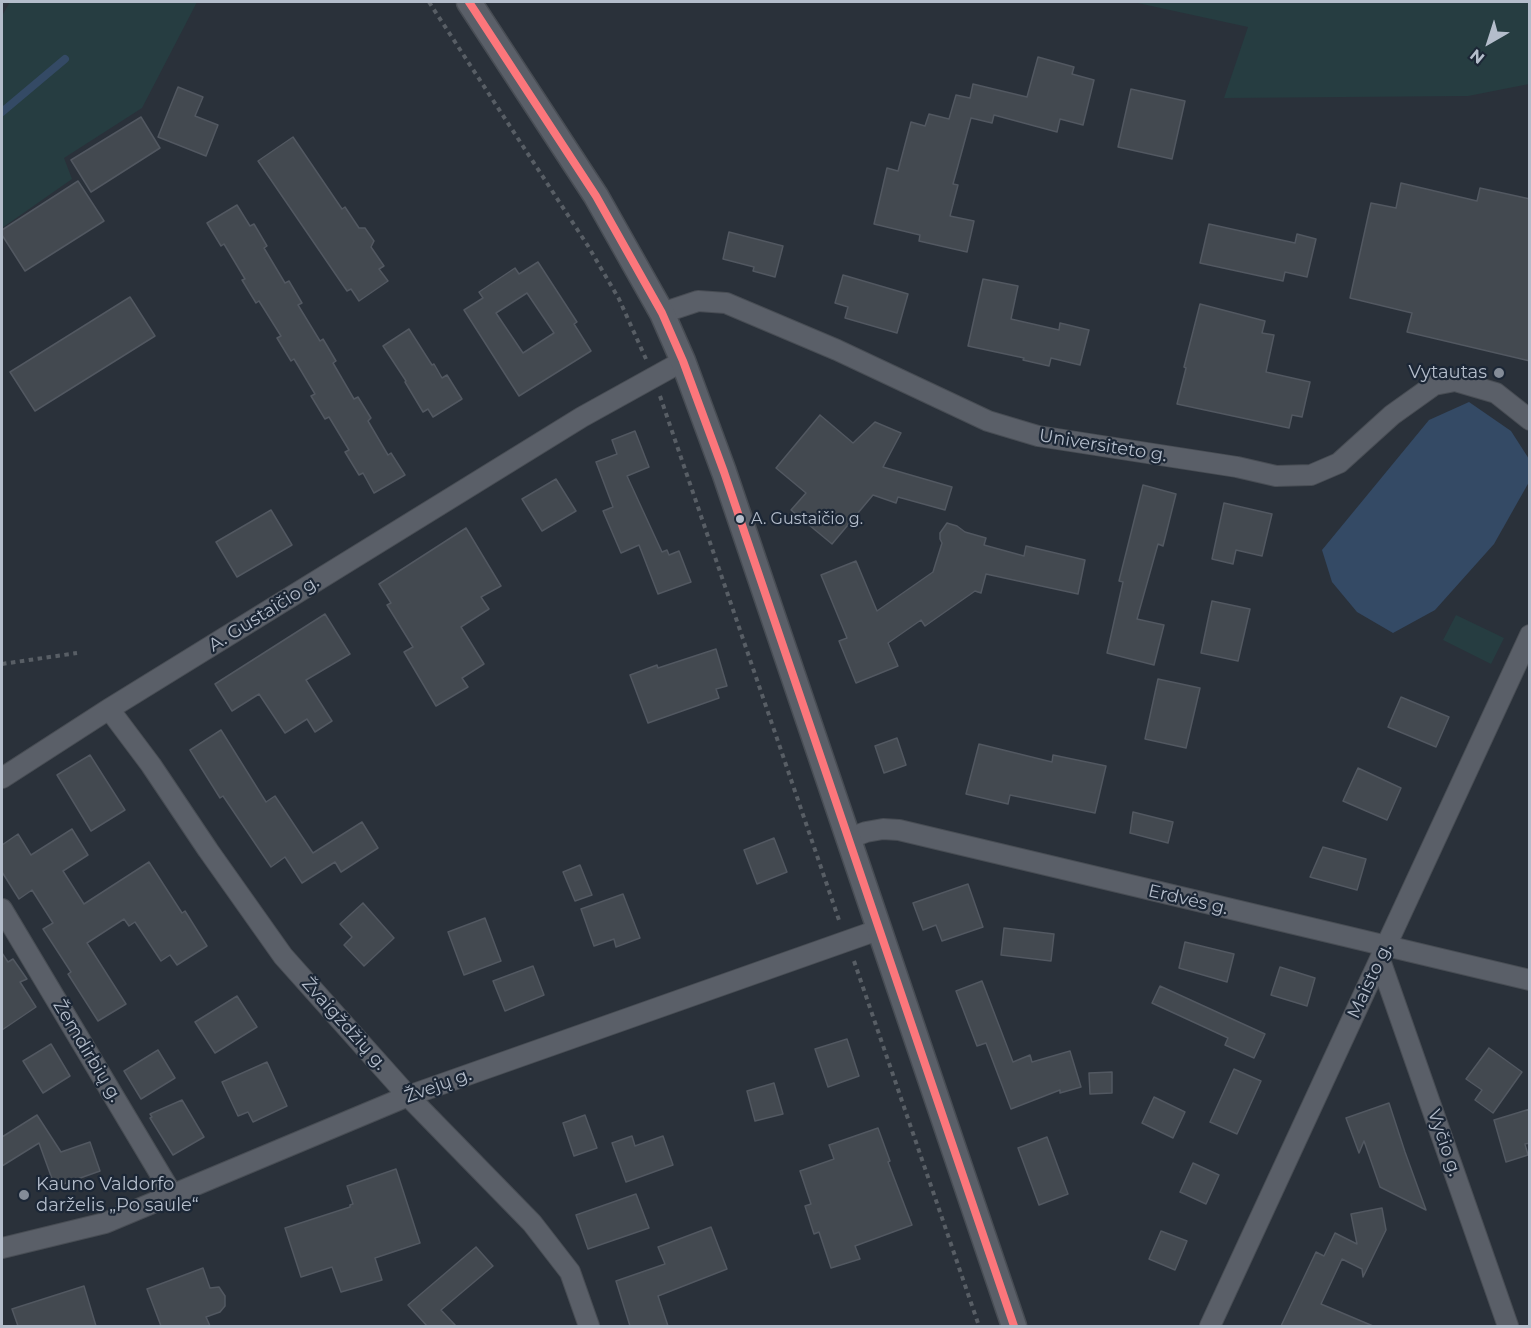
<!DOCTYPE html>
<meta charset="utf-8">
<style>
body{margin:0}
#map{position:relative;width:1531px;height:1328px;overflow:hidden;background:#2a313a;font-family:Montserrat,sans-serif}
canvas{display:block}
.frame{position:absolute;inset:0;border:3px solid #b4bdcb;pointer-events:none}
.north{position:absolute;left:1459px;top:12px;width:60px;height:60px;-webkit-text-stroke:4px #1c2736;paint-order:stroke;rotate:219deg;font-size:16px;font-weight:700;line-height:24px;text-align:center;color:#b4bdcb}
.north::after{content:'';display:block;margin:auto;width:21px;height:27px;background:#b4bdcb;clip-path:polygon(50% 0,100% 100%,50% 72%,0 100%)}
</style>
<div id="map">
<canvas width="1531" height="1328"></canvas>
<div class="frame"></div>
<div class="north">N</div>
</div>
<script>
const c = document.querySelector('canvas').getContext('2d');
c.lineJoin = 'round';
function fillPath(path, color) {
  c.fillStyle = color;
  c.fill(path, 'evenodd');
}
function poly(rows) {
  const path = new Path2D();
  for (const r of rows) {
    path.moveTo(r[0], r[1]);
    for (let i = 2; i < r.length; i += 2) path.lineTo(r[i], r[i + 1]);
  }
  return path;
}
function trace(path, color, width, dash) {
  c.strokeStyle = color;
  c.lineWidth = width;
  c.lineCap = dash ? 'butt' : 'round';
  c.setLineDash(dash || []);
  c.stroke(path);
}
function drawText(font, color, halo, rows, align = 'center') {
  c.font = font + ' Montserrat,sans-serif';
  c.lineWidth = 4.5;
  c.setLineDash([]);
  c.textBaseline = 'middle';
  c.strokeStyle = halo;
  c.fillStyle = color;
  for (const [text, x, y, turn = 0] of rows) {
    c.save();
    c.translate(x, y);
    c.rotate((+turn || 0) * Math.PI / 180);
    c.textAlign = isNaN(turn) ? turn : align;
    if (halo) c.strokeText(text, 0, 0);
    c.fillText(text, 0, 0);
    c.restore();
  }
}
fillPath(poly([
 [10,2,197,2,142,108,64,158,72,179,2,228,2,16],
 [1133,2,1529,2,1529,84,1468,96,1224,98,1248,27],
 [1456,615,1504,638,1491,664,1443,640]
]), '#263d41');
fillPath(poly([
 [1469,402,1511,431,1529,459,1529,482,1494,544,1435,610,1393,633,1357,612,1332,582,1322,550,1429,420]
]), '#344a65');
trace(poly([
 [2,112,65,59]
]), '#344a65', 8);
const building = poly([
 [1038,57,1074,67,1072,74,1094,80,1083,125,1060,119,1057,132,994,115,992,123,971,118,953,184,958,185,950,216,974,221,967,252,919,241,920,235,874,224,887,168,898,171,911,122,925,126,929,114,949,119,956,95,970,98,973,84,1027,97,1038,57],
 [178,87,203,97,195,116,218,125,206,156,158,137,178,87],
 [1131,89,1185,101,1172,159,1118,147,1131,89],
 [141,117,160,148,91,192,71,160,141,117],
 [293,137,342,209,345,207,359,228,365,228,374,241,371,247,384,266,379,269,388,281,359,301,351,289,347,291,258,161,293,137],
 [78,181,104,221,25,271,2,235,2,230,78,181],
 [1401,183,1477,201,1480,188,1530,199,1530,361,1407,332,1412,313,1350,298,1371,203,1396,208,1401,183],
 [237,205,250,226,254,224,267,246,264,248,285,283,289,281,302,303,298,305,320,341,323,339,336,361,333,363,354,399,358,397,371,418,368,421,388,455,391,453,405,475,374,493,363,473,359,475,345,452,349,450,329,417,325,419,311,396,315,394,294,359,291,361,277,338,281,336,259,301,256,303,242,280,245,279,224,244,221,246,207,223,237,205],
 [1209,224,1295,243,1297,234,1316,239,1307,277,1285,272,1283,281,1200,263,1209,224],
 [729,232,783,246,775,277,753,271,754,267,723,259,729,232],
 [538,262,577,322,574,324,591,351,519,396,464,310,483,298,479,292,515,268,519,274,538,262],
 [527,293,554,333,523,353,496,313,527,293],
 [843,275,908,294,897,333,845,318,848,307,835,303,843,275],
 [983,279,1018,286,1011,319,1059,330,1060,323,1089,330,1080,365,1051,358,1049,366,1023,360,1024,358,968,346,983,279],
 [130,297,155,336,35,411,10,372,130,297],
 [1200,304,1265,321,1262,333,1274,335,1266,372,1310,382,1302,417,1292,415,1289,428,1177,404,1186,368,1184,367,1200,304],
 [409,329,432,365,434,364,442,378,447,375,462,399,433,417,428,409,423,412,405,382,406,381,383,346,409,329],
 [820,415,853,443,875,422,901,433,883,467,952,487,945,510,898,497,896,503,873,495,832,544,791,510,806,493,776,468,820,415],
 [635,431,649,467,627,476,662,552,667,550,669,555,679,551,691,582,658,594,639,545,621,553,603,511,613,507,596,462,617,454,612,440,635,431],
 [556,479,576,511,542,531,522,499,556,479],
 [1143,485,1176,494,1163,546,1158,544,1137,619,1164,625,1154,665,1107,653,1123,582,1119,581,1143,485],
 [1224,503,1272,514,1262,556,1236,550,1233,564,1212,559,1224,503],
 [271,510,292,545,237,577,216,542,271,510],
 [947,523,957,526,965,532,986,538,984,545,1024,556,1026,546,1085,560,1078,594,986,574,981,593,975,591,925,626,921,620,888,643,898,666,856,683,839,641,847,638,821,575,856,561,877,611,933,572,942,543,940,539,940,533,947,523],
 [466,528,501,586,481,597,489,609,461,627,484,664,462,678,468,687,436,706,404,652,413,647,387,605,391,603,379,584,466,528],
 [1212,601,1250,609,1238,661,1201,653,1212,601],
 [325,614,350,654,306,680,332,721,315,732,307,719,285,733,259,694,232,711,215,684,325,614],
 [716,649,727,686,716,689,719,698,648,723,630,675,657,665,658,668,716,649],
 [1158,679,1200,688,1186,748,1145,739,1158,679],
 [1401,697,1449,717,1436,747,1388,727,1401,697],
 [221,730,266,802,275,796,313,853,362,822,378,848,341,872,335,862,302,883,285,857,271,867,223,796,220,798,190,750,221,730],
 [897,738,906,765,884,773,875,746,897,738],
 [979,744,1052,762,1053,755,1106,766,1095,813,1010,795,1008,804,966,794,979,744],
 [90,755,125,810,91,831,57,775,90,755],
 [1358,768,1401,788,1387,820,1343,801,1358,768],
 [1133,812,1173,822,1168,843,1130,833,1133,812],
 [72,829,88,855,63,871,84,904,149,862,182,913,185,911,207,946,177,965,170,955,161,961,135,922,129,926,124,919,87,943,126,1004,98,1021,68,974,71,972,43,929,53,923,32,890,19,899,2,872,2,845,18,834,31,855,72,829],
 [774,838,787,872,757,884,744,850,774,838],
 [1323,847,1366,859,1357,890,1310,877,1323,847],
 [580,865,592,895,575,901,563,872,580,865],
 [968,884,983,927,942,941,936,925,923,930,913,903,968,884],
 [623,894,640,938,616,947,614,939,594,946,581,909,623,894],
 [363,903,394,938,364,966,344,945,352,937,340,924,363,903],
 [485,918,501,961,464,975,448,932,485,918],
 [1004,928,1054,934,1051,961,1001,955,1004,928],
 [1185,942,1234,954,1227,982,1179,968,1185,942],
 [2,953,8,962,13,959,27,979,20,982,36,1007,2,1030,2,953],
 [533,966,544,995,505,1011,493,981,533,966],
 [1280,967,1315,978,1307,1006,1271,995,1280,967],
 [982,981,1013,1062,1030,1055,1032,1062,1070,1051,1081,1087,1060,1093,1060,1090,1011,1109,986,1043,977,1046,956,991,982,981],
 [1160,986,1265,1034,1254,1058,1225,1045,1228,1038,1152,1003,1160,986],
 [237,996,257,1027,215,1053,195,1022,237,996],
 [847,1039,859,1076,828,1087,815,1049,847,1039],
 [51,1044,70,1076,43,1093,23,1061,51,1044],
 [1489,1048,1522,1072,1493,1113,1475,1100,1482,1090,1466,1079,1489,1048],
 [158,1050,175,1078,141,1099,124,1071,158,1050],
 [267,1062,287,1106,253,1122,248,1112,238,1116,222,1082,267,1062],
 [1234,1069,1261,1081,1237,1134,1210,1122,1234,1069],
 [1112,1072,1112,1093,1090,1094,1089,1073,1112,1072],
 [774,1083,783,1114,755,1121,747,1091,774,1083],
 [1154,1097,1185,1112,1173,1138,1142,1123,1154,1097],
 [182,1100,204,1137,173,1155,150,1118,152,1117,150,1114,182,1100],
 [1389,1103,1405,1152,1426,1210,1380,1187,1364,1141,1359,1153,1346,1118,1389,1103],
 [1530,1109,1530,1143,1525,1144,1528,1155,1506,1162,1494,1120,1530,1109],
 [37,1115,61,1152,90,1142,100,1171,55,1187,39,1143,2,1166,2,1137,37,1115],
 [585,1115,597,1148,574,1156,563,1123,585,1115],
 [878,1128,890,1161,888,1162,912,1225,855,1246,860,1259,831,1268,819,1232,814,1234,805,1206,811,1204,800,1171,834,1159,829,1145,878,1128],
 [632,1136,635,1146,663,1136,673,1165,626,1182,612,1143,632,1136],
 [1047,1137,1068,1194,1039,1205,1018,1148,1047,1137],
 [1193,1163,1219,1175,1206,1204,1180,1192,1193,1163],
 [396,1169,420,1243,375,1258,382,1280,341,1292,332,1267,301,1277,285,1228,350,1207,350,1205,353,1204,347,1186,396,1169],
 [636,1194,649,1228,588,1249,576,1215,636,1194],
 [1382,1208,1386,1230,1363,1277,1362,1269,1342,1259,1321,1304,1373,1326,1281,1326,1316,1252,1324,1256,1335,1233,1357,1244,1351,1214,1382,1208],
 [711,1227,727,1269,658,1296,668,1326,630,1326,616,1281,665,1264,658,1247,711,1227],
 [1161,1231,1187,1241,1175,1270,1149,1259,1161,1231],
 [476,1247,493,1266,441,1310,456,1326,427,1326,408,1305,476,1247],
 [203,1268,210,1288,219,1287,225,1296,225,1306,220,1312,206,1317,210,1326,161,1326,147,1289,203,1268],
 [84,1286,96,1326,18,1326,12,1309,84,1286]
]);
fillPath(building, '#434950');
trace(building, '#525861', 1.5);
const minor = poly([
 [662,313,698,301,726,303,837,350,988,421,1038,436,1237,467,1276,476,1311,475,1339,463,1392,415,1434,385,1455,381,1496,393,1530,420],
 [109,709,151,765,208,850,283,956,408,1096,532,1223,570,1272,589,1326],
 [2,778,109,709,582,417,683,361],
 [847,839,866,832,883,829,899,830,1530,980],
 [2,909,172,1194],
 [1380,960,1508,1326],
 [2,1248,105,1223,408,1096,878,930],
 [1210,1326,1530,635]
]);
const tertiary = poly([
 [469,2,596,196,662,313,683,361,724,472,1014,1326]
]);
trace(minor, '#484d54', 22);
trace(tertiary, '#484d54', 27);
trace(poly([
 [429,2,588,246,619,299,646,359],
 [660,396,840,923],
 [2,664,77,653],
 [854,961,979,1326]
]), '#585e65', 4, [4.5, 4.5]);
trace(minor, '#5a5f68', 20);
trace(tertiary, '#5a5f68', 24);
trace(poly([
 [469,2,596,196,662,313,683,361,724,472,1014,1326]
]), '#fc767b', 8);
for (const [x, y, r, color] of [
 [1499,373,6,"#848c98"],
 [740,519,5,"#b4bdcb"],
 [24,1195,6,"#848c98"]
]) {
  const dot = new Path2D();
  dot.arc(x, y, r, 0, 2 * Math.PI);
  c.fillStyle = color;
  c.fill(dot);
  trace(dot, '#1c2736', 2);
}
drawText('16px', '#b4bdcb', '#1c2736', [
 ["A. Gustaičio g.",751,519]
], 'left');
drawText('18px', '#b4bdcb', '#1c2736', [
 ["Vytautas",1487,373],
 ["Kauno Valdorfo",36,1185,"left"],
 ["darželis „Po saule“",36,1206,"left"]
], 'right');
drawText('18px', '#b4bdcb', '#1c2736', [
 ["Universiteto g.",1103,446,9],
 ["A. Gustaičio g.",264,614,-32],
 ["Erdvės g.",1188,900,13],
 ["Maisto g.",1370,981,-65],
 ["Žvaigždžių g.",344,1024,48],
 ["Žemdirbių g.",87,1051,59],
 ["Žvejų g.",438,1086,-20],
 ["Vyčio g.",1444,1143,71]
]);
</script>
